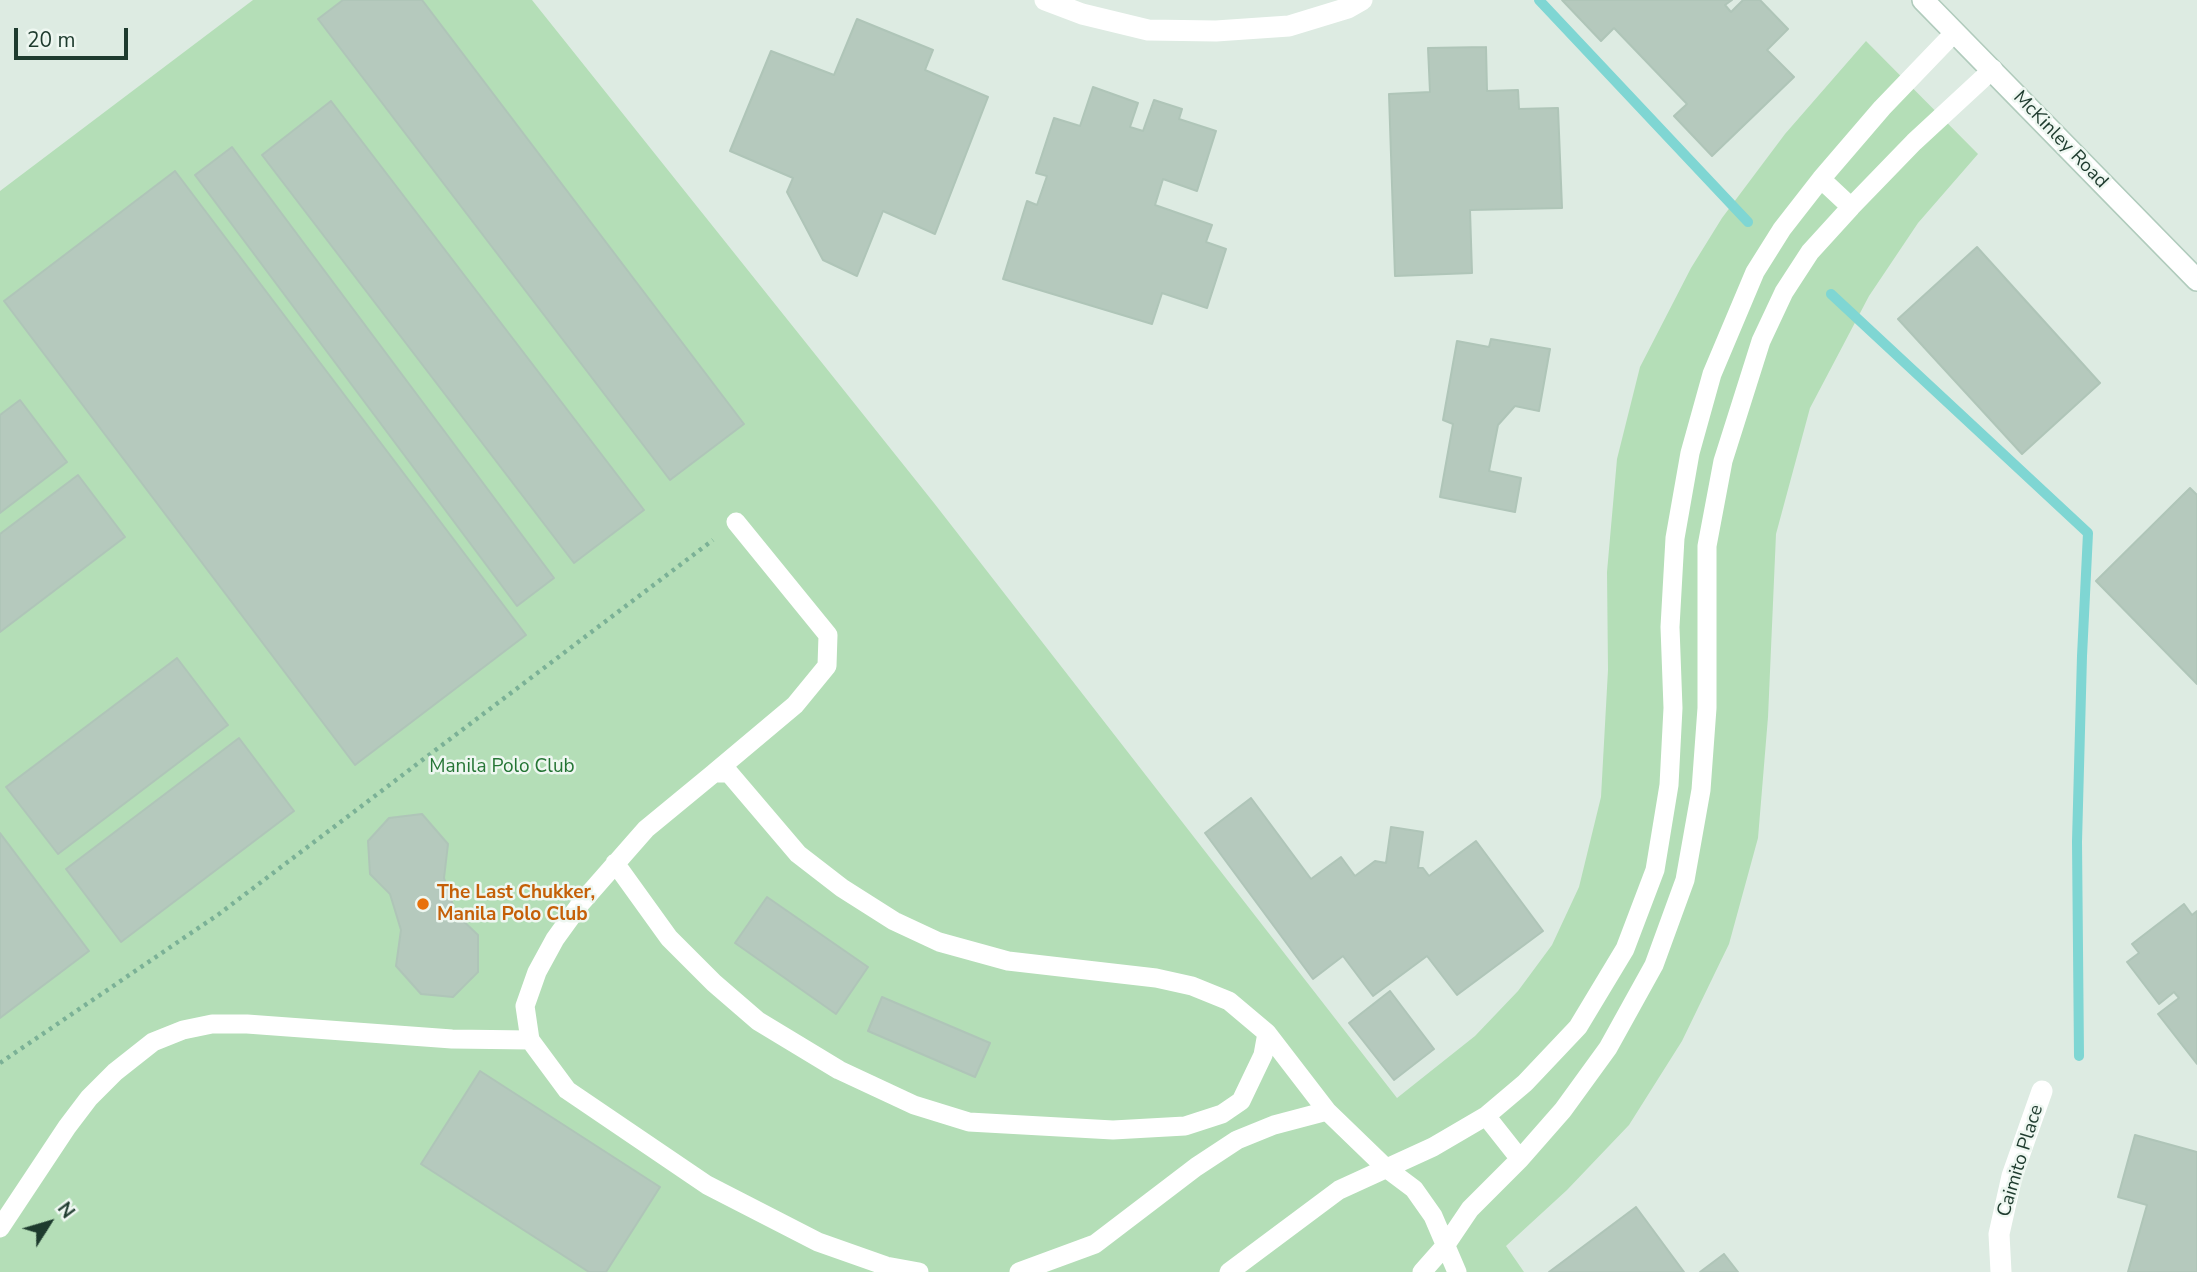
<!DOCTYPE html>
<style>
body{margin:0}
#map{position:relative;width:2197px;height:1272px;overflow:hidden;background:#ddebe2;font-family:"Nunito Sans",sans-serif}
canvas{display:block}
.north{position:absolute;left:14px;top:1188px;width:70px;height:70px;-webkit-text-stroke:5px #eef7f1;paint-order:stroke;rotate:53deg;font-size:19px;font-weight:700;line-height:28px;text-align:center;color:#1e3b2e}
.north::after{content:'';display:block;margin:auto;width:24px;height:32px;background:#1e3b2e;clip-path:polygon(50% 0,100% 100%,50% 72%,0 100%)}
.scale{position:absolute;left:14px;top:28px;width:114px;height:32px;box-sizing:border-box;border:4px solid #1e3b2e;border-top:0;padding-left:9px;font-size:21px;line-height:24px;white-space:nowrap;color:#1e3b2e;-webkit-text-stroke:5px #eef7f1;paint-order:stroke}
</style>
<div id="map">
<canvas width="2197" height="1272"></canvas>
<div class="north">N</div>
<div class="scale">20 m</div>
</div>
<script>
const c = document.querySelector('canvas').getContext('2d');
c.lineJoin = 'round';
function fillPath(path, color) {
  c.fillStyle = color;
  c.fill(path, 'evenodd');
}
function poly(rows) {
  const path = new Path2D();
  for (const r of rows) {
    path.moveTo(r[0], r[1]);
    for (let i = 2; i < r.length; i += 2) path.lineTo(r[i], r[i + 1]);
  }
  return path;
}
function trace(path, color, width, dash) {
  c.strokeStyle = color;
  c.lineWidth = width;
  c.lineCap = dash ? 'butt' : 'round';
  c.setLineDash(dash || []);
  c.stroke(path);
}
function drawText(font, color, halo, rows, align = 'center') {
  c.font = font + ' "Nunito Sans",sans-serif';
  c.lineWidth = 5;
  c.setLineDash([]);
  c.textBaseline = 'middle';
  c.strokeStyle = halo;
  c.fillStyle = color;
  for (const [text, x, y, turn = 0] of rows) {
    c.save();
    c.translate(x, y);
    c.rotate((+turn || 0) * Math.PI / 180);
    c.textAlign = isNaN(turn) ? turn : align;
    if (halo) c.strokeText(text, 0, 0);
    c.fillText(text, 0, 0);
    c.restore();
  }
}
fillPath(poly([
 [253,0,532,0,934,503,1397,1098,1475,1036,1518,991,1552,945,1579,887,1601,797,1608,670,1607,572,1617,459,1640,367,1691,268,1722,218,1785,134,1866,41,1978,154,1918,223,1869,296,1810,408,1776,534,1768,717,1758,838,1729,944,1682,1041,1629,1125,1567,1190,1506,1246,1524,1272,0,1272,0,191]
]), '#b4deb7');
trace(poly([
 [1539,0,1748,222],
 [1831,294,2088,533,2082,656,2077,842,2079,1056]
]), '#7fd6d3', 10);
const building = poly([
 [343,0,422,0,744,424,670,480,318,19,343,0],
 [1562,0,1732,0,1725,5,1731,12,1743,0,1760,0,1788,29,1767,50,1794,77,1712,156,1674,116,1687,104,1614,28,1601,41,1562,0],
 [857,19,933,50,925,70,988,97,935,234,883,211,857,276,823,260,787,192,793,178,730,151,771,51,834,75,857,19],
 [1486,47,1487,91,1518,90,1519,109,1558,108,1562,208,1470,210,1472,273,1395,276,1389,94,1430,92,1428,48,1486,47],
 [1093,87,1138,103,1130,127,1143,131,1154,100,1182,109,1179,119,1216,131,1197,191,1163,179,1155,205,1212,225,1206,242,1226,249,1207,308,1162,293,1152,324,1003,279,1027,201,1037,205,1047,176,1036,173,1054,118,1080,126,1093,87],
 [331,101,644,510,574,563,262,155,331,101],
 [232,147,554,578,517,606,195,175,232,147],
 [175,171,526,635,355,765,4,301,175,171],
 [1977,247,2100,383,2022,454,1898,319,1977,247],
 [1491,339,1550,349,1539,411,1515,406,1498,425,1489,471,1521,478,1515,512,1440,497,1453,424,1443,420,1457,341,1489,347,1491,339],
 [20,400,67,462,0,513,0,415,20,400],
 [78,475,125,537,0,632,0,534,78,475],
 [2190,488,2197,495,2197,684,2096,581,2190,488],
 [177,658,228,725,58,854,6,787,177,658],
 [239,738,294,811,121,942,66,869,239,738],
 [1251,798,1311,879,1341,857,1355,876,1375,861,1386,863,1391,827,1423,832,1418,868,1423,868,1429,876,1476,841,1543,931,1457,995,1427,956,1373,996,1343,956,1313,979,1205,833,1251,798],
 [422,814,448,844,444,878,456,914,478,935,478,972,453,997,421,994,396,966,401,930,390,894,370,874,368,841,389,818,422,814],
 [0,833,89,951,0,1018,0,833],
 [767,897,868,967,836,1014,735,943,767,897],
 [2184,904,2192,915,2197,911,2197,1064,2158,1014,2179,998,2174,992,2159,1004,2127,962,2139,953,2132,944,2184,904],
 [1390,991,1434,1049,1394,1080,1349,1023,1390,991],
 [882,997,990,1043,975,1077,868,1031,882,997],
 [480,1071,660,1187,606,1272,589,1272,421,1164,480,1071],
 [2135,1135,2197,1152,2197,1272,2128,1272,2147,1205,2118,1197,2135,1135],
 [1636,1207,1684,1272,1549,1272,1636,1207],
 [1724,1254,1738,1272,1700,1272,1724,1254]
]);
fillPath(building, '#b5c9bd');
trace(building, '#afc5b8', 2);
const secondary = poly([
 [1923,0,2197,280]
]);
trace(secondary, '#b0cbbc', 24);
trace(poly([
 [0,1063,219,914,713,540]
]), '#7bb196', 4.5, [3.5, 5]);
trace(poly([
 [1821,179,1851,207],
 [714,773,795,705,827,666,828,635,736,522],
 [615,863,669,938,714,983,758,1021,839,1070,914,1105,969,1122,1113,1130,1185,1126,1222,1114,1241,1101,1263,1055,1267,1033],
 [1486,1116,1520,1159],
 [0,1228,67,1127,89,1098,115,1072,153,1042,183,1030,212,1024,247,1024,452,1039,530,1040],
 [919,1272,886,1266,818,1242,707,1185,567,1090,530,1040,525,1006,537,972,555,939,581,903,646,829,714,773,729,773,798,854,842,888,894,921,939,942,1008,961,1156,978,1192,986,1229,1001,1267,1033,1327,1111],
 [1019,1272,1095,1244,1196,1167,1237,1140,1274,1125,1327,1111,1386,1168,1414,1189,1433,1216,1457,1272],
 [1229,1272,1339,1190,1433,1147,1486,1116,1525,1083,1578,1027,1625,949,1655,870,1669,785,1673,708,1670,627,1675,538,1690,453,1712,374,1755,272,1782,229,1821,179,1882,108,1955,32],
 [1422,1272,1445,1246,1470,1209,1520,1159,1563,1110,1608,1048,1654,965,1685,880,1701,790,1707,708,1707,546,1723,461,1761,341,1784,292,1810,252,1851,207,1914,142,1993,69]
]), '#fff', 19);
trace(poly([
 [1045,0,1082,14,1148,30,1216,31,1289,26,1348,8,1362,0],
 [2001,1272,1999,1234,2012,1176,2042,1091]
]), '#fff', 21);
trace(secondary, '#fff', 21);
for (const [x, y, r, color] of [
 [423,904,7,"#e8710a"]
]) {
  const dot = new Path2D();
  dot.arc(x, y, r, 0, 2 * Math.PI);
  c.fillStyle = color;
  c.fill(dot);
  trace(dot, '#eef7f1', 2.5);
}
drawText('19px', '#1e3b2e', '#eef7f1', [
 ["McKinley Road",2060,140,46],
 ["Caimito Place",2021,1161,-73]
]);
drawText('19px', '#257535', '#eef7f1', [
 ["Manila Polo Club",502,767]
]);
drawText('bold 19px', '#c56008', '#eef7f1', [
 ["The Last Chukker,",437,893],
 ["Manila Polo Club",437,915]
], 'left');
</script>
